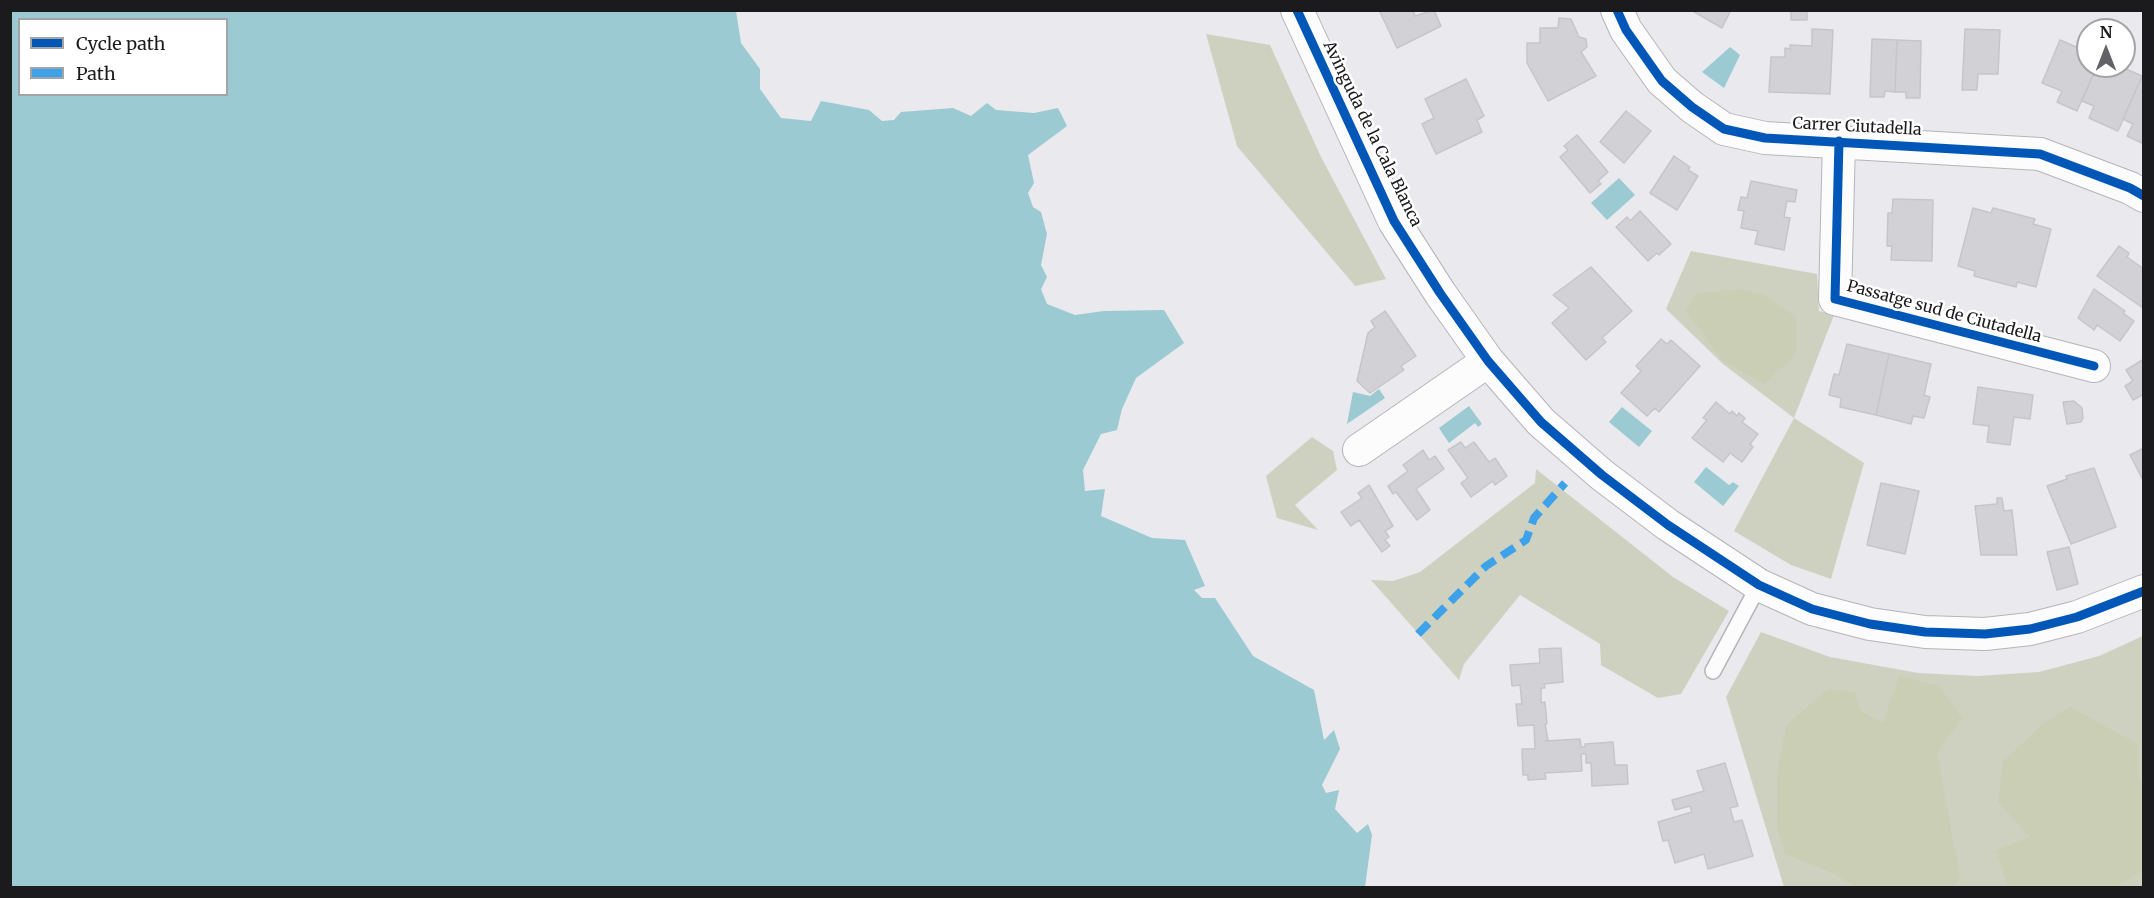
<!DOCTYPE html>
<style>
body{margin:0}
#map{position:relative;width:2154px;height:898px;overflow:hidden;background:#e9e9ee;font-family:Merriweather,serif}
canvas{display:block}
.frame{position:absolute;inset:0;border:12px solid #1b1b1e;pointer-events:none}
.legend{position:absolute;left:18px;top:18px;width:210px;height:78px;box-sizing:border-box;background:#fff;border:2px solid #a4a4a5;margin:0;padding:8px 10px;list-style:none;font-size:18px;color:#1b1b1e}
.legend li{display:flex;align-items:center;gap:12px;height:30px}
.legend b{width:30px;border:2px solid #a4a4a5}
.north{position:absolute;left:2076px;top:18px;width:60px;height:60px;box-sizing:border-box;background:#fff;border:2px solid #a4a4a5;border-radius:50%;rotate:0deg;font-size:16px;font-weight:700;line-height:24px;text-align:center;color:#1b1b1e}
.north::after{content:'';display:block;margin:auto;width:21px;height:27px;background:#636367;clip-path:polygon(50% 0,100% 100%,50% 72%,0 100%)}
</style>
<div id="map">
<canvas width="2154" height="898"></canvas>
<div class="frame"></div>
<ul class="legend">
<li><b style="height:8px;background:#0057b8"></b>Cycle path</li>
<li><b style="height:8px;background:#3da2ea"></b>Path</li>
</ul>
<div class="north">N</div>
</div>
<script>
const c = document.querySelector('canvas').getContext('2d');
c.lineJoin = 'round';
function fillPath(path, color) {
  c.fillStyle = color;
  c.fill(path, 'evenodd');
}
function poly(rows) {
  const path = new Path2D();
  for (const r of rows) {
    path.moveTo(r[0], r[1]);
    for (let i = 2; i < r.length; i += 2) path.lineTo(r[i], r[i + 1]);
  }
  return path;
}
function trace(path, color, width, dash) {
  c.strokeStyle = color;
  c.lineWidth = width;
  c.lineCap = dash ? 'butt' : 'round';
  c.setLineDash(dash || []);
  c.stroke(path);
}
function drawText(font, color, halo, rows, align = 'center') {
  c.font = font + ' Merriweather,serif';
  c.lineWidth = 5;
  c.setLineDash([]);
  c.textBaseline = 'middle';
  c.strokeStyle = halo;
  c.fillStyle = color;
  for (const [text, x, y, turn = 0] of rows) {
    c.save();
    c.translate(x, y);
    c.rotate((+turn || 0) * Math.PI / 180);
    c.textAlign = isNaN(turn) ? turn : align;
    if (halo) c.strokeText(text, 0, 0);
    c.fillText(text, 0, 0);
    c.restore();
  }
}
fillPath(poly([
 [1206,34,1270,45,1321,157,1386,279,1355,286,1237,146],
 [1691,251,1817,274,1819,311,1834,315,1794,418,1864,463,1831,579,1791,565,1734,531,1794,418,1723,364,1666,309],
 [1312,437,1333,451,1337,470,1295,505,1318,530,1277,518,1266,476],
 [1536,469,1673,577,1729,611,1681,694,1658,698,1601,665,1600,644,1520,595,1464,664,1459,680,1371,580,1393,581,1420,572,1535,483],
 [1761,632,1830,657,1918,673,1978,676,2039,672,2099,656,2143,636,2143,887,1784,887,1726,697]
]), '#cfd1c0');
fillPath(poly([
 [1738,289,1764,295,1796,317,1796,354,1764,384,1723,361,1686,311,1696,294],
 [1899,676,1938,685,1962,718,1937,753,1960,879,1952,887,1855,887,1835,874,1785,854,1777,827,1777,778,1786,726,1828,689,1855,692,1861,711,1883,723],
 [2070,707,2138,744,2138,778,2143,787,2143,870,2117,887,2008,887,1996,850,2030,837,1998,802,2003,762,2044,723]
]), '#caceb4');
fillPath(poly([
 [10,11,736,11,741,43,760,69,760,89,781,118,811,121,821,101,869,110,882,121,894,120,901,112,953,108,971,116,987,103,996,110,1034,113,1058,108,1067,126,1028,155,1034,183,1028,193,1033,207,1041,212,1047,234,1041,265,1047,277,1041,289,1047,304,1075,315,1104,311,1164,310,1184,343,1136,378,1122,409,1117,430,1101,434,1083,470,1085,491,1105,489,1101,516,1152,538,1185,540,1205,586,1194,590,1202,598,1215,598,1253,656,1314,690,1324,740,1334,730,1340,749,1322,785,1326,793,1339,790,1335,809,1357,833,1368,824,1372,835,1365,887,11,887],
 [20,20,226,20,226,94,20,94],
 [1730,47,1740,55,1724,88,1702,72],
 [1619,178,1635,195,1607,220,1591,203],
 [1379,389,1385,398,1347,424,1353,392,1370,396],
 [1469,406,1482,424,1478,427,1475,423,1449,443,1439,428],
 [1622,407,1652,431,1639,447,1609,422],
 [1706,467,1729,485,1733,482,1739,486,1723,506,1694,482]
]), '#9bcad3');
const building = poly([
 [1379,10,1413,10,1415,16,1434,10,1441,26,1397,48,1379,10],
 [1691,10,1731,10,1722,28,1691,10],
 [1791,10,1807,10,1807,20,1791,20,1791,10],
 [1559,18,1571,19,1579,37,1586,39,1587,47,1581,52,1596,76,1548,101,1527,63,1527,43,1540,43,1540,28,1558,28,1559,18],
 [1812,29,1833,30,1830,94,1769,92,1771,57,1785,57,1785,48,1790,49,1790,45,1812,46,1812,29],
 [1965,29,2000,30,1998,74,1978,74,1977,90,1962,90,1965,29],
 [1872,39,1897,40,1895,92,1885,91,1884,97,1870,97,1872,39],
 [1897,40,1921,41,1920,98,1906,98,1906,92,1895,92,1897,40],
 [2060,40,2088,52,2088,66,2097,66,2077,111,2057,102,2062,91,2042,83,2060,40],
 [2097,66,2119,66,2142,76,2118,131,2089,118,2094,106,2082,101,2097,66],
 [2142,76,2144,77,2144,144,2127,136,2133,124,2123,119,2142,76],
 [1466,79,1484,116,1477,120,1482,132,1436,154,1422,124,1434,118,1425,99,1466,79],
 [1626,111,1651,131,1624,163,1600,142,1626,111],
 [1577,135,1608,172,1598,181,1601,184,1590,193,1560,157,1568,150,1564,146,1577,135],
 [1674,156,1690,167,1688,170,1698,176,1677,210,1650,193,1674,156],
 [1751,181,1797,190,1795,202,1787,201,1784,217,1790,218,1784,250,1755,244,1758,231,1741,228,1744,211,1738,210,1741,197,1747,198,1751,181],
 [1893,199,1933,200,1932,261,1891,260,1892,246,1887,246,1888,213,1892,213,1893,199],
 [1973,208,1991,213,1993,208,2035,219,2033,224,2051,229,2036,287,2017,282,2016,287,1974,276,1975,271,1958,266,1973,208],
 [1640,211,1671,244,1659,255,1657,253,1648,261,1616,227,1627,217,1630,221,1640,211],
 [2119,246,2129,253,2127,257,2144,269,2143,308,2097,276,2119,246],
 [1591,267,1632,311,1602,338,1606,342,1586,360,1552,323,1569,308,1553,295,1591,267],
 [2094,289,2125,311,2123,313,2134,321,2120,341,2097,325,2094,330,2078,318,2094,289],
 [1385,311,1416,356,1401,366,1404,370,1370,393,1357,381,1368,333,1375,327,1371,321,1385,311],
 [1661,339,1667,344,1671,340,1700,366,1659,412,1655,408,1647,416,1621,393,1641,371,1636,366,1661,339],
 [1847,344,1889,354,1876,415,1840,407,1841,398,1829,395,1834,374,1839,375,1847,344],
 [1889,354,1931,364,1924,395,1930,397,1924,418,1913,416,1911,424,1876,415,1889,354],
 [2144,359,2144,394,2133,400,2125,386,2133,381,2126,370,2144,359],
 [1978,387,2033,395,2030,419,2014,417,2010,445,1987,442,1989,426,1973,424,1978,387],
 [2074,401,2082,408,2083,418,2081,422,2067,424,2063,402,2074,401],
 [1716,402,1730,414,1732,411,1737,416,1739,413,1745,418,1742,422,1758,434,1750,444,1753,447,1742,462,1730,453,1723,462,1692,438,1707,420,1703,418,1716,402],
 [1461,442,1465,448,1474,442,1489,462,1495,458,1507,476,1495,485,1493,481,1471,497,1461,483,1468,478,1448,450,1461,442],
 [2144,448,2144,482,2130,455,2144,448],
 [1423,450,1429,460,1435,456,1444,469,1416,489,1430,510,1417,520,1396,492,1393,494,1388,486,1408,471,1403,465,1423,450],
 [2094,468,2116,527,2071,544,2047,486,2067,479,2066,476,2094,468],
 [1881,483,1919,491,1905,554,1867,545,1881,483],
 [1369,485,1393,526,1385,531,1389,537,1385,540,1390,546,1382,552,1359,520,1351,526,1341,512,1362,498,1358,493,1369,485],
 [1997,498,2002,498,2004,511,2012,510,2017,555,1981,555,1975,506,1997,504,1997,498],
 [2069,547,2078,584,2057,590,2047,552,2069,547],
 [1561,648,1563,682,1544,684,1545,688,1541,688,1541,703,1545,702,1547,724,1545,724,1548,740,1545,741,1580,739,1581,747,1585,747,1585,744,1613,742,1615,765,1627,765,1628,784,1592,786,1591,763,1586,763,1586,754,1581,754,1582,771,1545,773,1546,779,1528,780,1528,775,1523,775,1522,749,1535,749,1534,725,1518,726,1516,704,1522,704,1520,685,1512,686,1510,665,1540,663,1539,649,1561,648],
 [1725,763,1738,806,1730,808,1734,822,1742,820,1753,856,1708,869,1704,854,1675,863,1668,840,1663,841,1658,822,1692,812,1690,806,1675,810,1672,800,1704,791,1697,771,1725,763]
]);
fillPath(building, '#d2d2d6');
trace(building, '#c6c6ca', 1.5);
const service = poly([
 [1713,671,1759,585]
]);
const minor = poly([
 [1297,10,1394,221,1440,293,1488,361,1541,422,1602,475,1668,525,1759,585,1812,609,1870,624,1925,632,1985,634,2030,629,2077,617,2144,591],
 [1617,10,1626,30,1662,81,1692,107,1724,129,1765,138,2040,154,2130,188,2144,196],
 [1839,141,1835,299,2094,366],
 [1359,450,1488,361]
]);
trace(service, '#b5b5b9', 18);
trace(minor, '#b5b5b9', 34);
trace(service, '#fcfcfc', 15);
trace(minor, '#fcfcfc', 32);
trace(poly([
 [1418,634,1486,566,1526,540,1534,518,1565,483]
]), '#3da2ea', 8, [15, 8]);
trace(poly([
 [1297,10,1394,221,1440,293,1488,361,1541,422,1602,475,1668,525,1759,585,1812,609,1870,624,1925,632,1985,634,2030,629,2077,617,2144,591],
 [1617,10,1626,30,1662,81,1692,107,1724,129,1765,138,2040,154,2130,188,2144,196],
 [1839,141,1835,299,2094,366]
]), '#0057b8', 9);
drawText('16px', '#1b1b1e', '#fff', [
 ["Carrer Ciutadella",1857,127,3],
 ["Avinguda de la Cala Blanca",1372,134,64],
 ["Passatge sud de Ciutadella",1944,312,15]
]);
</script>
